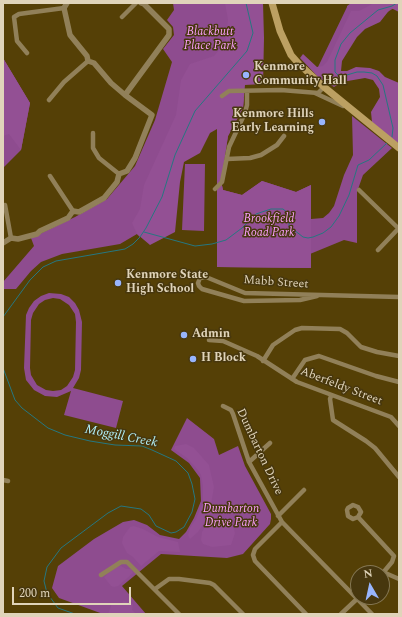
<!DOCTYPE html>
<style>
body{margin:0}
#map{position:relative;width:402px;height:617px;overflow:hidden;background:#554006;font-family:Spectral,serif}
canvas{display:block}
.frame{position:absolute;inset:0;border:4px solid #e0d4ba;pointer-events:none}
.north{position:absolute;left:350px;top:565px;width:40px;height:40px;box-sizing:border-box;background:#47370e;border:1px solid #847653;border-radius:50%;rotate:351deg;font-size:11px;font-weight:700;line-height:16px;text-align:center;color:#e0d4ba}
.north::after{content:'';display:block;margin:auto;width:14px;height:18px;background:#98b5fd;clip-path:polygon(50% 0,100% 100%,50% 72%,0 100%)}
.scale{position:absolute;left:12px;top:587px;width:119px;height:18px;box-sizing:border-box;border:2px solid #e0d4ba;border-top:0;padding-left:5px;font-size:12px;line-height:14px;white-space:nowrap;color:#e0d4ba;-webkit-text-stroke:3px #47370e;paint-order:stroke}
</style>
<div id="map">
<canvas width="402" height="617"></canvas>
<div class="frame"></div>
<div class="north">N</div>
<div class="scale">200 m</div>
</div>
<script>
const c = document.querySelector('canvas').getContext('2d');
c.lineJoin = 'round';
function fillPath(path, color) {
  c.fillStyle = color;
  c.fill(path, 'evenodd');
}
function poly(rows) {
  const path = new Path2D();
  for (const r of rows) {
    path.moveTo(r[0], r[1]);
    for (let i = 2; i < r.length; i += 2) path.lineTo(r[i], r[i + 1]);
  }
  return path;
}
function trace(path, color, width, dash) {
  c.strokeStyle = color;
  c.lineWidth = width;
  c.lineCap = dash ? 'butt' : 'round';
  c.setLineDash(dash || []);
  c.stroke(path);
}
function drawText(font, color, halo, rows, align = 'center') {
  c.font = font + ' Spectral,serif';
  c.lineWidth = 3;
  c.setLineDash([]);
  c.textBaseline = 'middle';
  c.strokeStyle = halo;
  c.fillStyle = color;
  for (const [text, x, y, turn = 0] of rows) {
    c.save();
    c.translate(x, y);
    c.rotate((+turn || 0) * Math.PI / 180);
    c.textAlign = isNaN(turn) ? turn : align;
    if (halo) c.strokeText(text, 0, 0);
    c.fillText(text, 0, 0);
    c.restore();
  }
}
fillPath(poly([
 [173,3,246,3,218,85,244,98,243,108,228,136,221,181,223,190,242,195,262,181,296,192,311,185,311,219,323,218,329,213,334,206,344,175,353,155,352,116,392,148,363,175,357,192,357,243,344,240,310,254,311,268,217,267,217,86,140,237,137,234,120,244,62,254,41,262,31,271,16,289,3,289,3,282,34,246,31,238,75,217,107,199,135,166,155,120,172,62,163,49,174,35,173,27,167,20,174,10],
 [351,3,399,3,397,6,356,32,331,77,318,67,347,7,347,6],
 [3,58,30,103,21,150,3,168],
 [185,164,205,164,204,231,182,230],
 [49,293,61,294,69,297,75,303,79,310,82,322,81,370,79,378,73,388,123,401,116,428,64,415,71,391,57,397,45,396,34,390,26,380,24,368,26,315,29,308,34,301,41,296],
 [53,298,60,299,69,305,75,314,76,322,75,370,73,377,67,386,61,390,53,391,46,390,37,385,31,375,30,368,31,320,33,313,39,304,45,300],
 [187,418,214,439,219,455,238,446,245,466,271,514,271,519,270,524,243,554,227,558,161,554,122,586,146,614,103,614,59,598,52,588,58,566,94,539,123,522,134,520,147,525,160,535,179,539,186,532,194,518,201,501,200,478,189,463,171,450]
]), '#8e4c8f');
fillPath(poly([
 [225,3,263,3,264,38,263,84,245,85,243,108,228,136,221,181,223,190,242,195,262,181,296,192,311,185,311,268,217,267,217,129,210,133,200,153,184,162,180,182,175,232,150,245,137,234,132,223,140,209,144,185,176,115,181,80,190,64,214,56,225,43,228,20],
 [374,3,399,3,399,12,391,8,380,22,365,29,357,37,342,61,341,71,347,71,356,67,370,68,379,71,385,77,399,83,399,142,396,143,372,122,371,112,380,97,379,89,373,80,365,78,342,82,334,87,319,78,300,58,303,54,317,67,323,66,327,62,351,11,359,11],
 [3,58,30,103,21,150,9,134,3,136],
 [186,444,194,448,209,465,214,487,209,516,198,532,190,539,188,535,190,528,196,519,203,502,203,486,201,475,197,469,187,458,174,449,175,446],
 [222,520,229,522,233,526,235,533,231,545,212,547,203,544,201,540,202,532,205,527,212,523],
 [134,526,143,529,158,537,178,542,180,552,159,551,141,566,133,557,127,553,122,543,123,537,125,534,130,527],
 [121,566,126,569,131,569,133,573,118,586,114,587,111,586,104,577,116,567],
 [124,601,133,604,132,610,136,614,108,614,112,603,120,605]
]), '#935094');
trace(poly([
 [3,95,3,102],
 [392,137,393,128,383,85,377,76,372,73,364,72,357,72,340,77,335,72,335,60,341,44,350,33,378,10,392,6,397,3],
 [144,232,195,246,212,244,226,240,242,228,256,214,271,209,283,209,289,214,289,226,303,237,308,238,313,237,323,233,331,227,339,216,349,195,358,165,369,160,387,143],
 [3,317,30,280,43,267,56,261,125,249,133,244,140,237,146,228,162,197,175,155,195,111,247,51,253,33,246,3],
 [3,368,15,400,22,408,48,428,65,435,90,441,115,445,142,446,152,450,176,461,188,473,192,484,195,499,192,512,184,527,176,532,171,533,156,526,149,515,141,509,121,506,108,513,61,548,47,567,44,581,47,593,58,608,75,614]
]), '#267781', 1);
trace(poly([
 [122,17,136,3],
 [27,53,17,41,14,17,19,14,64,8],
 [315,93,343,106],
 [222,96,229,91,281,90,318,93,324,87],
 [49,100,64,82,88,61],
 [93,133,93,148,99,158,119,174],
 [227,159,250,158,261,155,277,145,284,136],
 [50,176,73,211],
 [215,189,222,182,229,147,245,113,247,105,247,91],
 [359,190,399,229],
 [5,205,11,238],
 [378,250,398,229],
 [317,296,300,300,244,301,202,289,199,286,198,283,200,278,206,277,245,293,399,297],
 [209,340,223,341,257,356,297,382,391,417,399,426],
 [263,361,273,345,295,330,302,328,340,329,347,333,361,347,377,352,399,356],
 [292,379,305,360,319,356,376,376,399,382],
 [331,396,330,399,333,420,366,441,375,448,399,477],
 [223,406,231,410,233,414,249,462,282,522,372,614],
 [249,462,270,443],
 [3,480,8,481],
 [278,516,304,490],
 [358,517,361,512,358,507,353,505,348,508,347,510,348,516,353,519,358,517,394,556,392,562,382,574],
 [282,522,255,549,253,555,255,561,306,614],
 [383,572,399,579],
 [101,575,121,562,127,562,179,614],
 [155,589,169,579,179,579,210,583,214,585,243,614],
 [341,614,359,597]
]), '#918059', 4.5);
trace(poly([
 [67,3,64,8,70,35,87,56,88,61,94,63,111,83,125,95,169,35,169,29,144,4,141,3],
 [3,243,11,238,18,239,37,234,40,231,68,218,73,211,79,212,104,198,117,182,119,174,127,171,135,158,152,115,125,95]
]), '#918059', 5.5);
trace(poly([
 [272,3,280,31,291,55,299,64,324,87,399,148]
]), '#bca062', 7);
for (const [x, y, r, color] of [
 [246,75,4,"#98b5fd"],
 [322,122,4,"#98b5fd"],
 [118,283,4,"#98b5fd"],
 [184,335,4,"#98b5fd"],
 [193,359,4,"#98b5fd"]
]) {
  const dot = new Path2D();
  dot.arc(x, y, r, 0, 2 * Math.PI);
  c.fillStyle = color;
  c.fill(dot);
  trace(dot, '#47370e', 1.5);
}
drawText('italic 12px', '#f99efa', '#47370e', [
 ["Blackbutt",210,33],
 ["Place Park",210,47],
 ["Brookfield",269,220],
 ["Road Park",269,234],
 ["Dumbarton",231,510],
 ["Drive Park",231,524]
]);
drawText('bold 12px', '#e0d4ba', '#47370e', [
 ["Kenmore",254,68],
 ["Community Hall",254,82],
 ["Kenmore Hills",314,115,"right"],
 ["Early Learning",314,129,"right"],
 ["Kenmore State",126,276],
 ["High School",126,290],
 ["Admin",192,335],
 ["H Block",201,359]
], 'left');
drawText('12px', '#e0d4ba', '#47370e', [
 ["Mabb Street",276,283,4],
 ["Aberfeldy Street",341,387,21],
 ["Dumbarton Drive",259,452,65]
]);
drawText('italic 13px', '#b1eff7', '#47370e', [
 ["Moggill Creek",121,437,11]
]);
</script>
